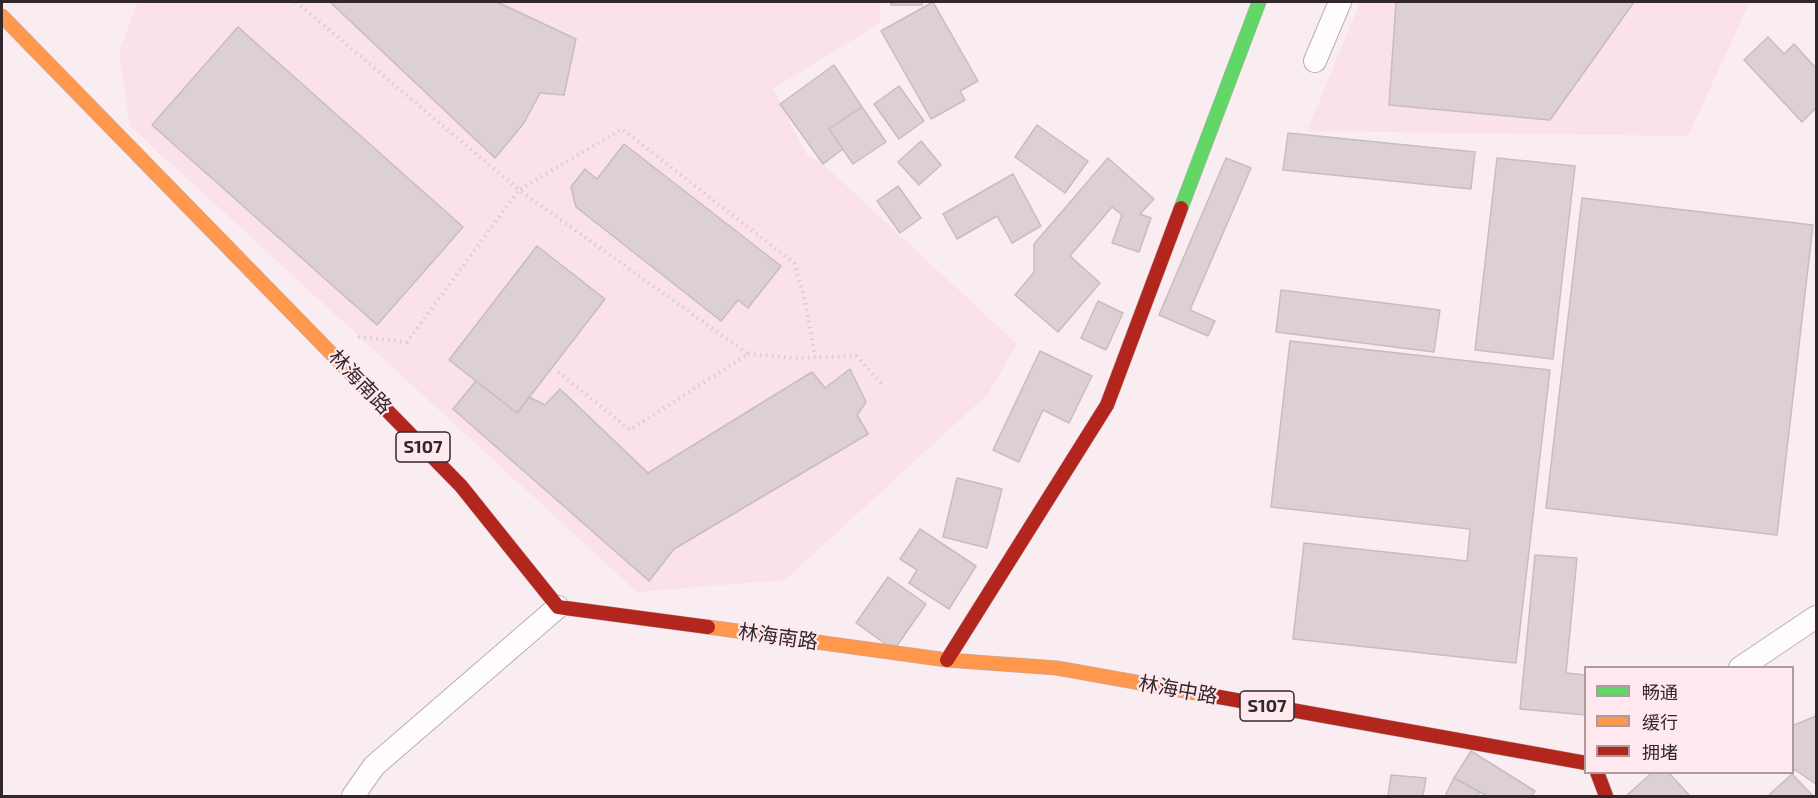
<!DOCTYPE html>
<meta charset="utf-8">
<style>
body{margin:0}
#map{position:relative;width:1818px;height:798px;overflow:hidden;background:#faedf1;font-family:"Exo 2","Noto Sans SC",sans-serif}
canvas{display:block}
.frame{position:absolute;inset:0;border:3px solid #32282b;pointer-events:none}
.legend{position:absolute;left:1584px;top:666px;width:210px;height:108px;box-sizing:border-box;background:#ffe8ee;border:2px solid #ad9ba0;margin:0;padding:8px 10px;list-style:none;font-size:18px;color:#32282b}
.legend li{display:flex;align-items:center;gap:12px;height:30px}
.legend b{width:30px;border:2px solid #ad9ba0}
</style>
<div id="map">
<canvas width="1818" height="798"></canvas>
<div class="frame"></div>
<ul class="legend">
<li><b style="height:8px;background:#63d668"></b>畅通</li>
<li><b style="height:8px;background:#ff974d"></b>缓行</li>
<li><b style="height:8px;background:#b3261e"></b>拥堵</li>
</ul>
</div>
<script>
const c = document.querySelector('canvas').getContext('2d');
c.lineJoin = 'round';
function fillPath(path, color) {
  c.fillStyle = color;
  c.fill(path, 'evenodd');
}
function poly(rows) {
  const path = new Path2D();
  for (const r of rows) {
    path.moveTo(r[0], r[1]);
    for (let i = 2; i < r.length; i += 2) path.lineTo(r[i], r[i + 1]);
  }
  return path;
}
function trace(path, color, width, dash) {
  c.strokeStyle = color;
  c.lineWidth = width;
  c.lineCap = dash ? 'butt' : 'round';
  c.setLineDash(dash || []);
  c.stroke(path);
}
function drawText(font, color, halo, rows, align = 'center') {
  c.font = font + ' "Exo 2","Noto Sans SC",sans-serif';
  c.lineWidth = 4.5;
  c.setLineDash([]);
  c.textBaseline = 'middle';
  c.strokeStyle = halo;
  c.fillStyle = color;
  for (const [text, x, y, turn = 0] of rows) {
    c.save();
    c.translate(x, y);
    c.rotate((+turn || 0) * Math.PI / 180);
    c.textAlign = isNaN(turn) ? turn : align;
    if (halo) c.strokeText(text, 0, 0);
    c.fillText(text, 0, 0);
    c.restore();
  }
}
fillPath(poly([
 [138,2,881,2,880,23,773,89,807,155,823,164,1017,344,988,394,785,580,637,592,130,126,119,51],
 [1360,2,1750,2,1688,136,1307,131]
]), '#fbe1e9');
const building = poly([
 [330,2,497,2,576,39,564,95,540,93,524,123,495,158,330,2],
 [891,2,922,2,922,5,891,5,891,2],
 [933,2,978,81,960,91,965,100,931,119,881,31,933,2],
 [1396,2,1634,2,1550,120,1389,105,1396,2],
 [238,27,463,227,377,325,152,125,238,27],
 [1768,37,1784,54,1794,44,1816,68,1816,108,1802,122,1744,60,1768,37],
 [834,65,862,107,829,129,843,149,823,164,780,104,834,65],
 [899,86,924,121,899,139,874,104,899,86],
 [862,107,886,142,853,164,829,129,862,107],
 [1037,125,1088,161,1065,193,1015,157,1037,125],
 [1288,133,1475,152,1471,189,1283,170,1288,133],
 [921,141,941,165,919,185,898,162,921,141],
 [624,144,781,266,748,308,738,300,721,321,576,207,571,187,585,169,597,179,624,144],
 [1108,158,1154,199,1140,214,1151,218,1139,252,1112,243,1122,215,1112,207,1070,256,1100,283,1058,332,1015,295,1034,272,1034,244,1108,158],
 [1226,158,1251,168,1190,310,1215,321,1208,336,1159,315,1226,158],
 [1497,158,1575,166,1553,359,1475,350,1497,158],
 [1013,174,1041,226,1012,243,997,216,957,239,943,214,1013,174],
 [898,186,921,218,900,233,877,201,898,186],
 [1582,198,1813,225,1777,535,1546,508,1582,198],
 [537,246,605,299,517,413,449,360,537,246],
 [1281,290,1440,310,1434,352,1276,332,1281,290],
 [1098,301,1123,313,1106,350,1081,338,1098,301],
 [1290,341,1550,370,1516,663,1293,639,1304,543,1467,561,1470,529,1271,507,1290,341],
 [1040,351,1092,376,1069,423,1043,410,1019,462,993,450,1040,351],
 [850,369,866,402,857,415,868,434,674,549,649,581,453,409,476,381,517,413,529,397,545,405,560,389,648,473,812,372,825,388,850,369],
 [957,478,1002,489,987,548,943,537,957,478],
 [920,529,976,566,949,609,909,583,917,570,900,559,920,529],
 [1535,555,1577,558,1566,673,1586,675,1586,715,1520,709,1535,555],
 [888,577,926,604,894,650,856,623,888,577],
 [1816,716,1816,784,1792,768,1792,726,1816,716],
 [1471,751,1535,791,1532,796,1487,796,1454,778,1471,751],
 [1653,772,1668,772,1690,796,1626,796,1653,772],
 [1792,774,1813,796,1768,796,1792,774],
 [1391,775,1426,778,1423,796,1388,796,1391,775],
 [1454,778,1480,792,1477,796,1445,796,1454,778]
]);
fillPath(building, '#dcd0d4');
trace(building, '#c7bcc0', 1.5);
const street = poly([
 [1315,61,1340,2],
 [1740,668,1816,617],
 [353,796,374,766,558,607]
]);
const fast = poly([
 [1181,208,1259,2]
]);
const slow = poly([
 [2,16,366,389],
 [708,627,947,660,1057,668,1219,697]
]);
const jam = poly([
 [366,389,461,486,558,607,708,627],
 [947,660,1107,405,1181,208],
 [1219,697,1586,763],
 [1597,772,1606,796]
]);
trace(street, '#b9aeb1', 24);
trace(fast, '#b9aeb1', 15);
trace(slow, '#b9aeb1', 15);
trace(jam, '#b9aeb1', 15);
trace(poly([
 [296,2,519,190,407,342,358,337],
 [748,354,793,358,856,356,883,385],
 [558,372,630,430,748,354,519,190,622,129,794,263,805,300,815,357]
]), '#d4cfd1', 4, [1.5, 4.5]);
trace(street, '#fefcfd', 22);
trace(fast, '#63d668', 14);
trace(slow, '#ff974d', 14);
trace(jam, '#b3261e', 14);
for (const [x, y, w] of [
 [423,447,54],
 [1267,706,54]
]) {
  const box = new Path2D();
  box.roundRect(x - w / 2, y - 15, w, 30, 4.5);
  c.fillStyle = '#ffe8ee';
  c.fill(box);
  trace(box, '#32282b', 1.5);
}
drawText('bold 18px', '#32282b', null, [
 ["S107",423,447],
 ["S107",1267,706]
]);
drawText('20px', '#32282b', '#ffe8ee', [
 ["林海南路",360,382,46],
 ["林海南路",778,637,8],
 ["林海中路",1178,690,10]
]);
</script>
